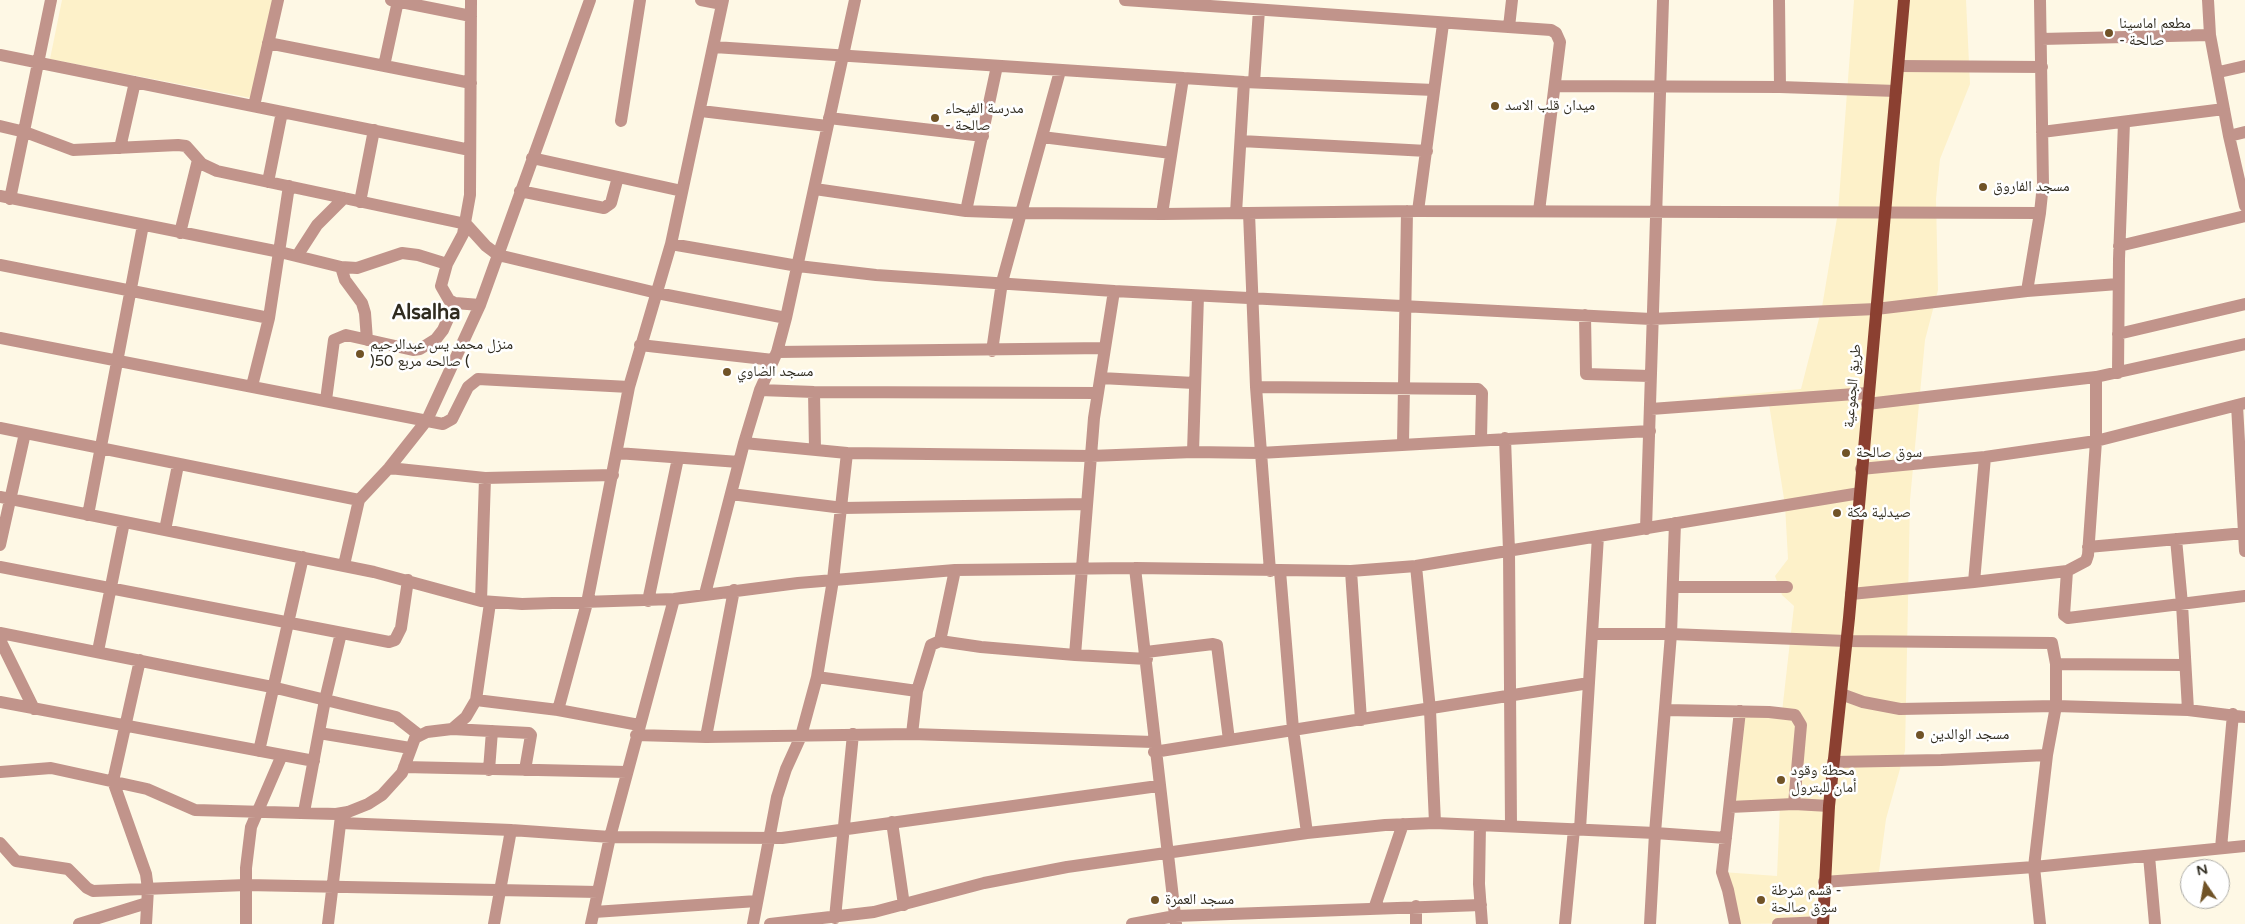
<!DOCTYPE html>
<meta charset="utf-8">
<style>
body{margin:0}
#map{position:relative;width:2245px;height:924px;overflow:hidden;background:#fef8e5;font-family:"Varela Round",sans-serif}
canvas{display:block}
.north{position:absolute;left:2180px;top:859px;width:50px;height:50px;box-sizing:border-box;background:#fff;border:1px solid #acaba6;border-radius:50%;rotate:348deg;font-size:14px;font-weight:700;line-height:20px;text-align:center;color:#302c20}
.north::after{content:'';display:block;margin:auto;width:18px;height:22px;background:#705327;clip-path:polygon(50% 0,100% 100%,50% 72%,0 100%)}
</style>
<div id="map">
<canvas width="2245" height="924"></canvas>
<div class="north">N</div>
</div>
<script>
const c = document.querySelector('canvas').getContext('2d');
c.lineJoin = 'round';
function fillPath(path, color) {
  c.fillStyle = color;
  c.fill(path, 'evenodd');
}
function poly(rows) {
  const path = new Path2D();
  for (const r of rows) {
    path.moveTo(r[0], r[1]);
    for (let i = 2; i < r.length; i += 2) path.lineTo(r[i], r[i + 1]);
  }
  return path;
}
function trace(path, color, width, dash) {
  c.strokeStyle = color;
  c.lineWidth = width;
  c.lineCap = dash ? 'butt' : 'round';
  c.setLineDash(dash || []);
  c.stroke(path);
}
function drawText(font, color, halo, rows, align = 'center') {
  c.font = font + ' "Varela Round","Noto Naskh Arabic",sans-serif';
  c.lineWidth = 5;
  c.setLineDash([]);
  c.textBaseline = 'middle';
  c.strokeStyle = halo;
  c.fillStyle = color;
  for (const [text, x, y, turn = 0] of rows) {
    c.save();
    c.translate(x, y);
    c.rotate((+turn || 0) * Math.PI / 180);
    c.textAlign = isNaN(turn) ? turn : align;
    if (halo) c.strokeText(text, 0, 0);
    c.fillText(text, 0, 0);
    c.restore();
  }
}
fillPath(poly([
 [62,0,276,0,256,99,50,59],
 [1854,0,1966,0,1970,84,1940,159,1936,199,1938,290,1925,340,1910,500,1905,751,1886,819,1879,872,1818,881,1811,923,1735,924,1722,872,1777,876,1780,805,1730,807,1740,711,1782,712,1794,606,1782,595,1775,576,1788,559,1785,505,1769,404,1719,409,1718,397,1801,389,1822,307,1838,212]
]), '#fdf1c9');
trace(poly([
 [391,0,471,16],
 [471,0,470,195,463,234,447,264,441,286,449,300,455,303,480,305],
 [701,0,722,4],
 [1125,0,1551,30,1556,33,1560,42,1539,211],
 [1779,0,1780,87],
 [2208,0,2210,35,2229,136,2245,206],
 [1509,27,1512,0],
 [2041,39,2210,35],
 [268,43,471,83],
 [714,47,1244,82,1434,90],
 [0,55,470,150],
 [384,66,398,1],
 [1899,66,2042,67],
 [2219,72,2245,66],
 [1254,82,1259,10],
 [1557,86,1780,87,1896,91],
 [254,106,278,0],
 [701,111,827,126],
 [829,118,983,136],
 [621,121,640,0],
 [0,126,25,132,73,150,178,145,186,146,202,164,217,171,466,224,486,246,498,255,657,293,786,318],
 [2042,132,2224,109],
 [2229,136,2245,132],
 [1042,137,1171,153],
 [1241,141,1427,151],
 [120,148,135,82],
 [532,158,682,191],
 [268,182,282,112],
 [815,189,966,211,1021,213,1162,214,1418,211,2040,213],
 [520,191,604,208,611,203,618,177],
 [0,196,280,252,341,267,357,268,402,253,418,255,447,264],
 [10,199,51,0],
 [360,202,374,130],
 [966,211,997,66],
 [1418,211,1443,24],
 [1236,213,1244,82],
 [1249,213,1256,387,1270,571],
 [1162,214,1183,78],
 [180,233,198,160],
 [671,244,798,266,876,275,1114,291,1651,319,1876,309,2027,291,2118,284],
 [2119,246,2245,216],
 [297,256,317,225,344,198],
 [0,265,269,318],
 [341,267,345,280,362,303,365,313,367,340],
 [2027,291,2040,213,2043,184,2040,0],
 [1585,315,1586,374,1649,376],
 [2118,334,2245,304],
 [0,338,443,424,452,419,468,387,478,379,629,387],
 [640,345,773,360],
 [992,351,1002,282,1060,71],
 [777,352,1105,348],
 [2118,373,2119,259,2124,122],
 [1101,378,1194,383],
 [252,386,269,318,289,186],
 [1256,387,1478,389,1482,393,1481,439],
 [760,390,814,392,1098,393],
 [814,392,815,449],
 [326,400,334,340,346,335,413,350,420,349,436,339,443,330,455,303],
 [1867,404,2096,377,2245,344],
 [2237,405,2245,551],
 [1651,409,1868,393],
 [0,428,359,500],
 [1505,438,1509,551,1511,826],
 [744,443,847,453,1091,456,1193,452,1260,453,1650,431],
 [1403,444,1407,211],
 [1193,452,1198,296],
 [617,453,739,462],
 [389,468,485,478,613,475],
 [1861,469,1985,457,2096,441,2245,403],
 [731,494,843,508,1086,504],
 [0,497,374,572,481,601,522,604,674,599,798,583,955,570,1135,568,1351,571,1416,566,1860,493],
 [88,515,143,225],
 [1646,529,1663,0],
 [165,530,178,465],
 [2176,539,2182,604,2188,710],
 [0,545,25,433],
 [2088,547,2245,533],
 [344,565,359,500,389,468,427,420,480,305,590,0],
 [1416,566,1430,710,1435,823],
 [0,567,389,642,395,640,401,628,408,580],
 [1135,568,1176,924],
 [1280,571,1293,729,1307,833],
 [1351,571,1361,720],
 [2067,571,2064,615,2068,618,2245,596],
 [1974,582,1985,457],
 [1674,587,1787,587],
 [705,594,744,443,760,390,777,352,786,318,855,0],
 [1851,594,1974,582,2067,571,2086,561,2088,555,2096,441,2096,377],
 [481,601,485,478],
 [648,601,678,458],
 [0,633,272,687,396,717,419,735],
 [1592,634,1671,634,1846,641,2052,643,2056,664,2056,706,2047,755,2034,867,2040,924],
 [0,640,34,709],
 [940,641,981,647,1075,655,1147,659],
 [98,651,124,522],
 [1146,652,1213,644,1217,645,1229,740],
 [1075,655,1094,418,1114,291],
 [140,660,113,781,146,874,148,889,146,924],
 [2056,664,2185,665],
 [817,677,917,691],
 [1841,694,1863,702,1900,709,2056,706,2188,710,2245,717],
 [476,700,558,710,639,725],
 [0,702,314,761],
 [558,710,587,603,629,387,671,244,723,0],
 [1665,710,1769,712,1795,715,1801,725,1794,804],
 [452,729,466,717,476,700,490,603],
 [319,733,410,748],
 [912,734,917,691,931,645,940,641,955,570],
 [636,735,706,737,912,734,1153,742],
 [706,737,734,590],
 [259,751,303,557],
 [1154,752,1589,683],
 [1833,762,1941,760,2047,755],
 [404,767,627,772],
 [489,770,492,731],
 [0,772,51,768,147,789,195,810,336,814,348,812,368,804,382,795,402,773,415,738,427,732,452,729,529,733,531,735,525,770],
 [1730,807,1794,804,1829,806],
 [304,812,325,700,341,633],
 [892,822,904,905],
 [341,823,511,830,610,837,782,838,1158,786],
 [1480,825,1479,884,1482,924],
 [1580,829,1598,536],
 [0,843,16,861,68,869,87,888,93,891,246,885,598,892],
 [2221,848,2233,714],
 [2149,856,2155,924],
 [1824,882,2034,867,2245,846],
 [1374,909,1403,824],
 [594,912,757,901],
 [835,918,853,734],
 [79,924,147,903],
 [246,924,246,868,251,827,282,755],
 [328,924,341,816],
 [494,924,511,830],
 [591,924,610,837,674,599],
 [753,924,777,797,786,769,801,736,817,677,833,580,847,453],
 [770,924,874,912,984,883,1067,867,1307,833,1385,825,1435,823,1655,833,1726,838],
 [1132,924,1175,916,1481,905],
 [1416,924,1416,906],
 [1565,924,1574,829],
 [1650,924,1655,833,1671,634,1675,523],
 [1735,924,1728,890,1722,872,1740,711],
 [1778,924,1823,922]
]), '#c1948b', 12);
trace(poly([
 [1823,924,1829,806,1849,618,1904,0]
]), '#8b4031', 12);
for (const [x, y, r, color] of [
 [2109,33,5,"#705327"],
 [1495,106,5,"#705327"],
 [935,118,5,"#705327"],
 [1983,187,5,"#705327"],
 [360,354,5,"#705327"],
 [727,372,5,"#705327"],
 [1846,453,5,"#705327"],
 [1837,513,5,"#705327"],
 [1920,735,5,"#705327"],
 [1781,780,5,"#705327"],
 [1155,900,5,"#705327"],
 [1761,900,5,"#705327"]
]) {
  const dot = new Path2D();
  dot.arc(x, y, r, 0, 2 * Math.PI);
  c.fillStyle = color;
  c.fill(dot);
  trace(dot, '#fff', 2);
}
drawText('15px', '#302c20', '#fff', [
 ["مطعم اماسينا",2119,24],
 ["- صالحة",2119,41],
 ["ميدان قلب الاسد",1505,106],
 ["مدرسة الفيحاء",945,109],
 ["- صالحة",945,126],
 ["مسجد الفاروق",1993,187],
 ["منزل محمد يس عبدالرحيم",370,345],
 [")صالحه مربع 50 (",370,362],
 ["مسجد الضاوي",737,372],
 ["سوق صالحة",1856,453],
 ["صيدلية مكة",1847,513],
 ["مسجد الوالدين",1930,735],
 ["محطة وقود",1791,771],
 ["أمان للبترول",1791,788],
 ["قسم شرطة -",1771,891],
 ["سوق صالحة",1771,908],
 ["مسجد العمرة",1165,900]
], 'left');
drawText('15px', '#302c20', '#fff', [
 ["طريق الجموعية",1853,386,-85]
]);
drawText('bold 20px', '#302c20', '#fff', [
 ["Alsalha",426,314]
]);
</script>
